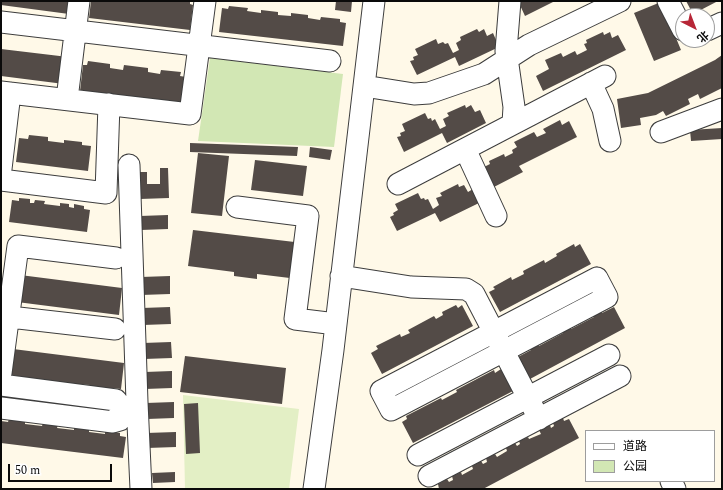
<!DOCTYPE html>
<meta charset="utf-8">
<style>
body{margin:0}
#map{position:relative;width:723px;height:490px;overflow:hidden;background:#fff9e8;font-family:Spectral,"Noto Sans SC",serif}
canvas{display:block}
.frame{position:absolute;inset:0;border:2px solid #0a0a0a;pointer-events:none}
.legend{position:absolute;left:585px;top:430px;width:130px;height:52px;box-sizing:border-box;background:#fff;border:1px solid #9d9d9d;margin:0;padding:5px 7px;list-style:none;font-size:12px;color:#0a0a0a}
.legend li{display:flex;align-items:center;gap:8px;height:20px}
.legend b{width:20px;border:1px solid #9d9d9d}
.north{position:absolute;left:675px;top:8px;width:40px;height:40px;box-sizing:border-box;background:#fff;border:1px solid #9d9d9d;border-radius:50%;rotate:138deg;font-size:11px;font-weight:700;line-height:16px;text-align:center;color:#0a0a0a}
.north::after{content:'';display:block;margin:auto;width:14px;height:18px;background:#b72637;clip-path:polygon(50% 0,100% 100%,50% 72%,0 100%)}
.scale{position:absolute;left:8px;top:464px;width:104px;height:18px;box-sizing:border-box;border:2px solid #0a0a0a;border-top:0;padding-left:5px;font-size:12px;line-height:14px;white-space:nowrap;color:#0a0a0a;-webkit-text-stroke:3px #fff;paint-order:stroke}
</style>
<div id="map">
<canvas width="723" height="490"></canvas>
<div class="frame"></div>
<ul class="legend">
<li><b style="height:5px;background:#fff"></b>道路</li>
<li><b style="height:11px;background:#d2e7b4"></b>公园</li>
</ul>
<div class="north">北</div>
<div class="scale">50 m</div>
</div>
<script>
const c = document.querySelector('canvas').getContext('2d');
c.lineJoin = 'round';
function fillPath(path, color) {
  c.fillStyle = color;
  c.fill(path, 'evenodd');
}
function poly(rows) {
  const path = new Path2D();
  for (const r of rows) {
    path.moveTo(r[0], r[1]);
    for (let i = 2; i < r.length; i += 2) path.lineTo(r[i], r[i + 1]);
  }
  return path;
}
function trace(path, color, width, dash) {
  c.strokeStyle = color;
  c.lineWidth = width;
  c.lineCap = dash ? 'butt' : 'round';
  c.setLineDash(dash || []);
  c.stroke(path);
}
fillPath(poly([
 [210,58,343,74,334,147,198,141]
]), '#d2e7b4');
fillPath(poly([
 [183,395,299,409,289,489,185,489]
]), '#e3efc5');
fillPath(poly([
 [1,1,70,1,69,14,1,5],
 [91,1,190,1,190,4,193,5,190,30,89,18],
 [336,1,352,1,351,12,335,10],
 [523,1,555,1,525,16,519,3],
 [686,1,718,1,693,14],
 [661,2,681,50,654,61,634,13],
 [229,6,248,8,247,11,261,13,261,10,278,12,278,15,291,16,291,13,308,15,308,18,320,20,321,17,340,19,340,22,346,23,343,46,219,32,222,8,228,9],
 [477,29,479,32,484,29,487,36,493,33,499,47,459,66,455,57,417,75,410,61,414,60,413,57,418,55,415,49,436,39,438,44,443,42,445,44,448,43,453,53,459,50,456,43,461,40,460,37],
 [603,32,604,35,610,32,612,38,618,35,626,50,543,91,536,76,549,69,545,60,561,53,563,57,575,51,577,55,587,50,584,44,587,43,586,40],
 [1,49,68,57,64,84,1,76],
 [722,55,722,88,700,99,698,94,688,99,690,104,666,116,663,111,656,115,640,118,641,125,621,128,617,99,648,93,715,60],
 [88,61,110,64,110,68,123,70,124,65,148,68,148,72,160,74,161,70,181,72,180,76,186,77,183,103,80,91,83,65,87,65],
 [465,105,466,108,471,105,475,112,480,110,486,123,447,143,442,133,404,152,397,137,401,136,400,133,405,131,402,124,425,113,428,119,431,118,432,121,435,119,440,129,446,126,443,119,449,116,447,113],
 [560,120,562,125,569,121,577,137,519,166,523,172,492,188,482,168,490,164,489,161,504,154,505,157,513,153,512,150,517,147,514,142,534,132,537,137,546,133,543,129],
 [722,128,722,139,691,141,690,130],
 [29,135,48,137,48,141,64,143,64,140,82,142,82,145,91,146,88,171,16,162,19,138,28,139],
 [190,143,298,147,297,156,190,152],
 [310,147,332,150,330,160,309,157],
 [198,153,229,156,222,216,191,213],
 [255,160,307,166,303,196,251,190],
 [160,168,168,168,169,198,140,199,139,172,147,172,147,184,160,184],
 [458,184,459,187,464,185,468,192,473,189,479,203,440,222,435,213,397,231,390,217,394,215,393,213,398,210,395,204,418,193,421,199,424,198,425,200,428,199,433,209,439,205,436,198,442,196,440,193],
 [19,198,30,199,30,203,34,203,35,200,45,201,44,204,60,206,60,203,69,204,69,207,74,208,74,204,84,206,84,209,90,210,87,232,9,222,12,200,19,201],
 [168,215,168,229,141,230,140,216],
 [193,230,303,243,298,279,257,274,257,279,234,276,234,272,188,266],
 [574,244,575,247,580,244,591,264,500,312,489,292,495,289,493,287,511,277,512,280,524,274,523,271,544,260,545,263,557,256,556,254],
 [20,275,122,288,119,315,17,302],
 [170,276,170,294,141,295,141,277],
 [456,305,458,308,462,305,473,326,382,374,371,353,378,349,376,346,400,334,401,337,410,333,408,330,434,316,436,319,443,315,442,312],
 [170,307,171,324,143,325,142,308],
 [614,307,625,328,530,379,518,357,531,350,529,347,537,342,539,346,563,333,561,330,569,326,571,329,594,317,592,313,600,309,602,313],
 [171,342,172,358,144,359,143,343],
 [13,349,124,363,121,389,112,388,111,393,89,390,90,385,76,384,75,388,52,385,52,381,39,379,39,384,17,381,17,376,10,375],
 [185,356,286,368,282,404,180,392],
 [501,369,513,391,413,443,402,422,407,419,406,416,441,398,442,400,457,392,456,390,494,370,495,373],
 [172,371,172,388,145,389,145,372],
 [174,402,174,418,147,419,146,403],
 [198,403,200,453,186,454,184,404],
 [563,418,564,421,569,419,579,438,483,489,439,489,438,484,447,479,449,482,453,480,452,476,461,472,462,475,473,469,472,466,481,461,483,464,487,462,486,458,495,454,497,457,507,451,506,448,515,443,517,446,520,444,519,441,528,437,529,439,541,434,539,430,550,425,551,428,554,426,553,423],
 [9,419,25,421,25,424,42,426,43,423,58,425,57,428,74,430,74,427,89,429,89,432,105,434,105,431,120,433,120,436,126,437,123,458,1,443,1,421,8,422],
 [176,432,176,447,147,448,146,433],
 [175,472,175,482,153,483,152,473]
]), '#534b47');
const minor = poly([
 [510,1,506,51,514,107,513,123],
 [668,1,683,30],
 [1,22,330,61],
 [707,30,722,23],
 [591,83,603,109,610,141],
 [364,86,414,94,429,93,484,74,529,45,620,1],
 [1,92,190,114,205,1],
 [67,99,79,1],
 [661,132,722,109],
 [465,149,496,216],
 [129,165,137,402,141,489],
 [1,169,10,93],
 [1,180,106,193,109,104],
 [398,184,605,76],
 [237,207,308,216,295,319,336,324],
 [341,276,411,287,466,289,474,294,539,419],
 [597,278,607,297,391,410,381,391,597,278],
 [1,316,115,329],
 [1,373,18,246,116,258],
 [1,385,116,400,120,405,120,420,113,422,1,408],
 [418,455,609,355],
 [429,476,620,376],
 [671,481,675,489],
 [314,489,333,350,374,1]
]);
trace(minor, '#3d3d3d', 23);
trace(minor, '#fff', 21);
</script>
